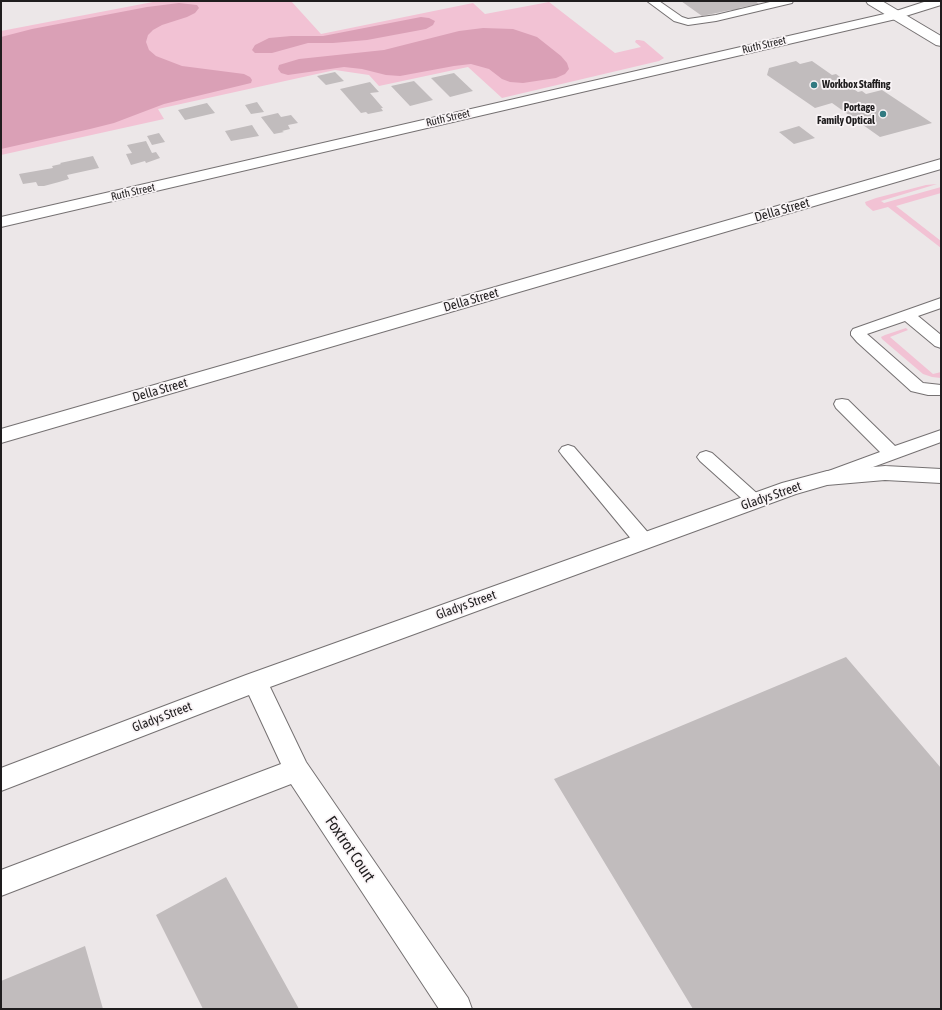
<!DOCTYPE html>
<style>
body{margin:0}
#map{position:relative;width:942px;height:1010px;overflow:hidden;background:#ece7e8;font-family:"Asap Condensed",sans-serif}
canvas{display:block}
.frame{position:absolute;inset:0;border:2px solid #1f1d1e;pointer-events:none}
</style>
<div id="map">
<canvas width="942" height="1010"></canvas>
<div class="frame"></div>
</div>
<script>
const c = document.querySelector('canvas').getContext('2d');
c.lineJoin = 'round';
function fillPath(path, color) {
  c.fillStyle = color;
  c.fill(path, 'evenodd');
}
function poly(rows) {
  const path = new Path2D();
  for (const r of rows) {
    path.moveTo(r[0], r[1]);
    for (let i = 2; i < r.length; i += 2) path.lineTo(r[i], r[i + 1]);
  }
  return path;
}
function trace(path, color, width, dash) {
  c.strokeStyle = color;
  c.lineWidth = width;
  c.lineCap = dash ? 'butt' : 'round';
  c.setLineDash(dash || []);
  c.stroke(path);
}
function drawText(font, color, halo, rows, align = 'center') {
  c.font = font + ' "Asap Condensed",sans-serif';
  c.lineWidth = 3.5;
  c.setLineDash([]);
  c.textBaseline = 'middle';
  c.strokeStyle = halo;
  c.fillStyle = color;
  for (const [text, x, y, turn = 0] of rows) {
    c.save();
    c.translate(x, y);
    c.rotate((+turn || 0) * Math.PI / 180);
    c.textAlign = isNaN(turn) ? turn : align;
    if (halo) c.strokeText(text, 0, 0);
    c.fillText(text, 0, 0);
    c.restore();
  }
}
fillPath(poly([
 [158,1,228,2,291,1,321,34,473,3,485,14,549,2,615,53,641,47,635,42,636,40,639,40,644,41,664,58,659,61,502,98,468,67,379,86,369,75,335,70,158,109,164,119,1,155,1,31],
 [937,184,881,201,884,203,941,187,941,193,896,206,941,241,941,248,888,207,873,211,866,205,865,202,876,198,926,185],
 [906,328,908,330,890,337,933,374,941,372,941,378,932,377,923,374,882,339,881,337,885,335]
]), '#f2c2d4');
fillPath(poly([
 [179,3,197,5,199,8,195,13,187,17,162,25,153,30,148,35,146,42,149,50,156,56,182,66,244,74,250,77,252,80,251,83,164,104,114,123,90,129,1,149,1,37,32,29,147,7],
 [421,17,429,18,435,21,433,25,426,29,367,40,333,43,308,43,272,53,255,53,252,50,255,45,269,38,291,36,323,36],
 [483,28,513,29,537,37,561,56,567,63,569,69,565,74,556,78,523,83,510,82,502,79,489,69,471,64,454,66,400,76,386,75,362,69,344,67,288,75,281,73,278,69,279,65,299,59,384,50,459,31]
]), '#daa0b6');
fillPath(poly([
 [681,1,755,1,759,4,739,8,743,11,735,12,731,10,702,16],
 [796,61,800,64,812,61,832,75,836,74,840,77,837,78,858,92,862,91,866,94,882,90,932,123,880,137,832,103,815,108,767,75,769,68],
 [335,72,344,81,326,85,317,76],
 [454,73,473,91,450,97,431,78],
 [414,81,433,100,410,106,391,86],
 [370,82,379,92,370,93,383,108,381,108,383,111,368,114,366,112,361,113,340,89],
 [257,102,264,112,251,114,245,105],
 [207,103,215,113,185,120,178,110],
 [278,113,281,117,291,115,298,123,288,125,290,129,282,131,284,132,274,134,261,117],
 [252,125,259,136,231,141,225,131],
 [799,126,815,138,794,144,779,132],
 [159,133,165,142,152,145,147,136],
 [146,141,152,153,156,152,160,158,146,163,145,161,131,165,126,154,132,153,127,145],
 [93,156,99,168,67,175,69,179,59,182,44,186,38,186,36,182,23,184,19,174,53,168,52,166,61,164,60,163],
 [846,657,941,768,941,1009,693,1009,554,779],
 [226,877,299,1009,203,1009,156,915],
 [85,946,103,1009,1,1009,1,981]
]), '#c1bcbd');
const lane = poly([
 [647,1,659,1,682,17,688,19,716,15,774,1,793,1,792,3,716,21,688,25,674,21,647,1],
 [941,298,941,308,918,316,941,335,941,348,935,346,905,321,867,334,923,383,941,385,941,395,928,395,911,391,857,342,851,335,851,332,853,329,941,298],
 [842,399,848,400,895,446,941,430,941,442,835,481,829,483,823,481,820,477,823,473,880,452,836,408,834,404,836,400,842,399],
 [568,445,574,447,651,536,653,541,651,546,644,548,637,546,562,455,559,451,562,447,568,445],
 [706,451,712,453,761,497,764,501,761,505,755,507,749,505,700,461,697,457,700,453,706,451]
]);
const street = poly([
 [927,1,941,1,941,5,896,19,1,227,1,217,893,12,927,1],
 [941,159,941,169,1,443,1,429,941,159],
 [885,466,941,469,941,483,885,480,827,485,796,494,270,687,306,762,468,998,472,1009,439,1009,291,784,1,896,1,870,281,764,249,695,1,791,1,768,246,675,782,483,827,471,885,466]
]);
const primary = poly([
 [866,1,882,1,941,36,941,46,936,45,868,4,866,1]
]);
trace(lane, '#757172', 2);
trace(street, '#757172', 2);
trace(primary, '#757172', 2);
fillPath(lane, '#fff');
fillPath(street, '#fff');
fillPath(primary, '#fff');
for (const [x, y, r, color] of [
 [814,85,4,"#317a81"],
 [883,114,4,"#317a81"]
]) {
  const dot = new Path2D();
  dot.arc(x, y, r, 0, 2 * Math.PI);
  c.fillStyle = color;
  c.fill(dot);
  trace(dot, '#f9f4f6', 1.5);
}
drawText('11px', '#1f1d1e', '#f9f4f6', [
 ["Ruth Street",764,45,-13],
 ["Ruth Street",448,118,-13],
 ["Ruth Street",133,192,-13]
]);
drawText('bold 11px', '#1f1d1e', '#f9f4f6', [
 ["Workbox Staffing",822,85],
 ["Portage",875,108,"right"],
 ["Family Optical",875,121,"right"]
], 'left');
drawText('13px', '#1f1d1e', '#f9f4f6', [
 ["Della Street",782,210,-16],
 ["Della Street",471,300,-16],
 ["Della Street",160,390,-16],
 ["Gladys Street",771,496,-19],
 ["Gladys Street",466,605,-20],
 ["Gladys Street",162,717,-21]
]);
drawText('16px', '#1f1d1e', '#f9f4f6', [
 ["Foxtrot Court",350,849,56]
]);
</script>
